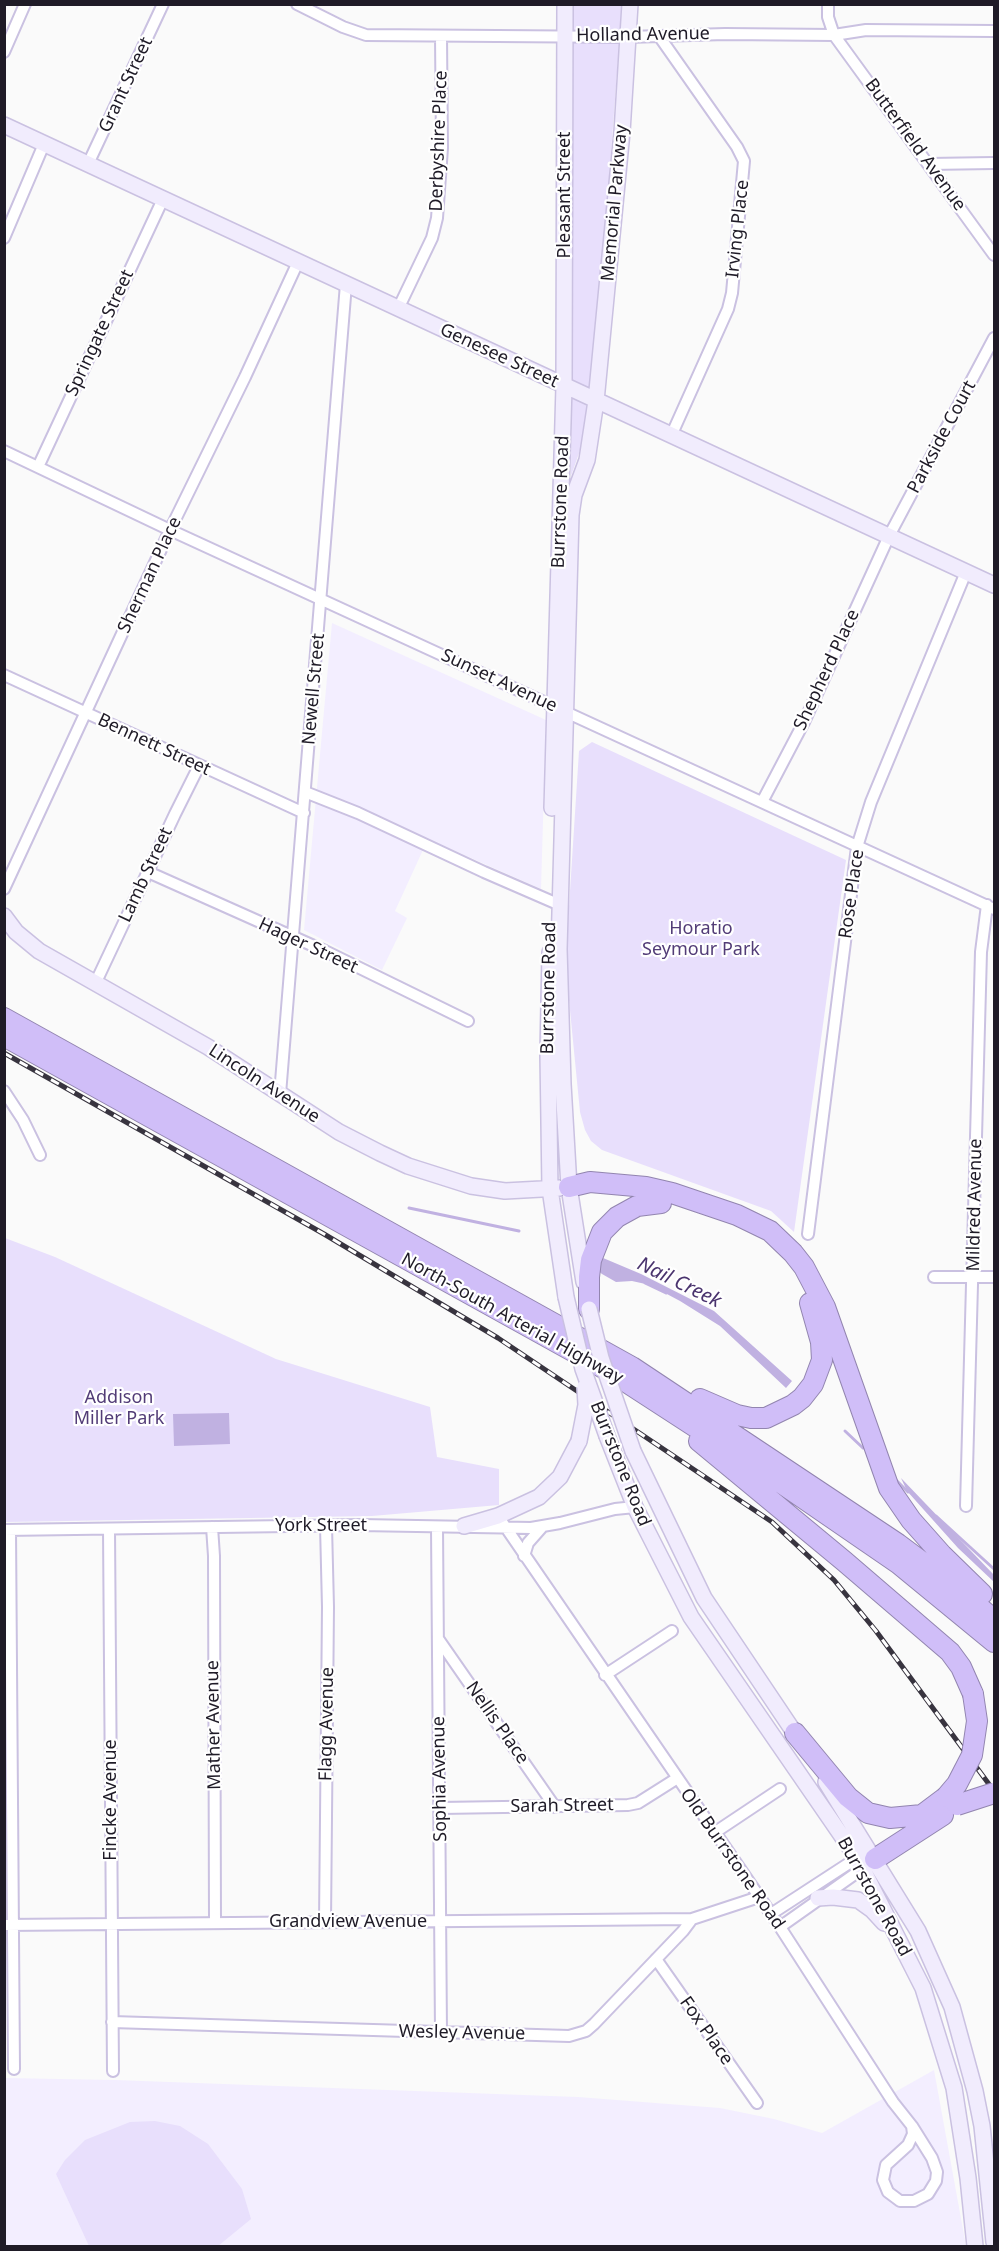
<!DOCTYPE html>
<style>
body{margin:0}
#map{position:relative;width:999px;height:2251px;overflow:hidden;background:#fafafa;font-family:"Noto Sans",sans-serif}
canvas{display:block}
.frame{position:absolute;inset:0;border:6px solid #1f1b27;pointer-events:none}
</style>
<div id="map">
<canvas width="999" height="2251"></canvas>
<div class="frame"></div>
</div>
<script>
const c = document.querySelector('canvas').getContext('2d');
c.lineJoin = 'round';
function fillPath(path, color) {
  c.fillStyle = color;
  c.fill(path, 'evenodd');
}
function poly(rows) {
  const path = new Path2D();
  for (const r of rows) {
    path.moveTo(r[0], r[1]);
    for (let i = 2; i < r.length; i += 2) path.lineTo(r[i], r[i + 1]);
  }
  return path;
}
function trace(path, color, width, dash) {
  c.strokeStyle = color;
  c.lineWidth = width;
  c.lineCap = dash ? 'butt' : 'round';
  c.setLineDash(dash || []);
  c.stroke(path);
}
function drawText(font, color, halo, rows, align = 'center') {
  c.font = font + ' "Noto Sans",sans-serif';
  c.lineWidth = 4.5;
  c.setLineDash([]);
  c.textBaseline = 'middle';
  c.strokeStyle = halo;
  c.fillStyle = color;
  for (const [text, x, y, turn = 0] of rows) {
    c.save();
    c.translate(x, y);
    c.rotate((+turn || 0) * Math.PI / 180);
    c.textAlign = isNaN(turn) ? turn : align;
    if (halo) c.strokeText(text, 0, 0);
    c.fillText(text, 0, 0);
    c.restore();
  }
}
fillPath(poly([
 [332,623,546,720,541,889,428,839,395,911,407,918,382,970,304,930],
 [934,2070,966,2246,5,2246,5,2078,115,2080,578,2097,720,2108,774,2119,822,2133]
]), '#f3eeff');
fillPath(poly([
 [573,5,622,5,600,301,584,439,571,476],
 [592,742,846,860,794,1232,771,1211,602,1150,591,1141,585,1130,580,1112,568,990,568,922,579,751],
 [5,1238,55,1257,276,1359,430,1407,437,1457,499,1469,499,1505,372,1516,5,1522],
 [155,2121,180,2126,208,2144,242,2189,251,2219,218,2246,89,2246,56,2174,65,2160,85,2140,130,2122]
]), '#e8dffc');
fillPath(poly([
 [596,1255,641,1274,714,1311,792,1381,786,1388,720,1326,680,1301,650,1285,632,1281,616,1282,602,1274,595,1268],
 [229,1413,230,1444,174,1446,173,1414],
 [901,1478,994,1575,994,1582,958,1548,907,1491]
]), '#c0b1e1');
trace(poly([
 [409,1208,519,1231],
 [645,1283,666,1293],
 [845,1431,863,1448],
 [896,1480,908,1492],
 [936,1516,994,1569]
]), '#c0b1e1', 3);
const street = poly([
 [297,4,343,27,366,35,628,37,725,34,834,35,866,30,994,31],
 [828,4,828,17,834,35,994,255],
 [659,36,737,147,744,161,732,293,728,309,671,436],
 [4,52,25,4],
 [88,164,163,4],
 [929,164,994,163],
 [4,238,44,144],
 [398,309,432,238,437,218,442,148,441,36],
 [4,451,170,530,994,909],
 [38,467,163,199],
 [4,675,304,813],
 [305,792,358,813,484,872,560,905],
 [762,802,804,722,889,536,994,338],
 [148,872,325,951,468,1021],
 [4,889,170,530,245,377,298,262],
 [95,984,175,814,199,766],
 [4,1091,23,1120,40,1155],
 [280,1094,346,284],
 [808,1234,857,847,871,802,966,572],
 [934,1277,994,1277],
 [966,1506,981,952,987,905],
 [498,1516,780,1927,893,2102,912,2126,932,2158,937,2172,936,2181,928,2194,914,2201,900,2201,888,2192,883,2180,886,2165,908,2145,913,2134,912,2126],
 [212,1527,214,1556,215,1923],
 [437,1527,441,2032],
 [109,1529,113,2071],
 [4,1530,360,1525,531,1528,560,1523,615,1509,635,1507],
 [10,1530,14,2069],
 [524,1556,528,1543,543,1526],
 [439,1640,555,1807],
 [605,1675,672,1631],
 [441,1808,628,1805,638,1803,676,1779],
 [714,1833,780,1789],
 [771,1914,857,1858],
 [325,1922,328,1607,326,1526],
 [4,1925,692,1919],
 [780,1927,862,1869],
 [656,1959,757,2103],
 [112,2022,569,2036,586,2031,594,2024,683,1931,692,1919,759,1897]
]);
const secondary = poly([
 [4,125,994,585],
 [552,808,564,386,565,4],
 [4,916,16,932,39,951,208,1047,339,1132,380,1153,408,1166,471,1186,505,1191,560,1188],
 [550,952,548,1054,550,1189,566,1297],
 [584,1282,569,1187,563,1084,559,949,571,515,574,495,587,460,596,401,622,132,630,4],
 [607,1436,635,1507,691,1617,857,1858,923,1988,954,2088,968,2178,975,2246],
 [633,1451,704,1598,800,1741],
 [464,1526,498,1516,539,1497,560,1477,579,1441],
 [826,1782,918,1931,952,2007,975,2091,982,2126,994,2242],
 [818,1898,833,1897,858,1900,872,1910,884,1923]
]);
const highway = poly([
 [4,1018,632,1367,898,1544,957,1588,994,1620],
 [4,1036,614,1374,768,1474,899,1564,994,1642],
 [569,1187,590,1182,646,1187,672,1193,737,1215,770,1231,793,1253,804,1267,825,1307,889,1488,911,1520,942,1555,982,1594],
 [589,1309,589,1277,591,1260,602,1232,617,1217,637,1206,661,1203],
 [700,1399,737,1415,751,1418,766,1418,793,1405,802,1398,813,1384,822,1360,821,1342,810,1303],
 [699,1441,844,1561,950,1652,961,1667,973,1694],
 [795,1733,848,1797,868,1813,890,1818,922,1815,946,1797],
 [875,1859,943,1815]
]);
trace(street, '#cac1e1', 14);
trace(secondary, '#cac1e1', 18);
trace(highway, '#9285af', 22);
trace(street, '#fff', 10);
trace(secondary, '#f1ecfd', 15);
trace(highway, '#d0bef8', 20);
const rail = poly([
 [4,1053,324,1234,498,1338,772,1522,834,1580,876,1631,994,1791]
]);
trace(rail, '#38343f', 5);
trace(rail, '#fff', 3, [9]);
const secondaryBridge = poly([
 [566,1297,583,1369,607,1436],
 [589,1309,601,1358,633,1451],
 [579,1441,586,1405,585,1387]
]);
const highwayBridge = poly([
 [946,1797,957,1784,972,1755,977,1721,973,1694],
 [957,1805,994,1793]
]);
trace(secondaryBridge, '#cac1e1', 18, []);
trace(highwayBridge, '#9285af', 22, []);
trace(secondaryBridge, '#f1ecfd', 15);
trace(highwayBridge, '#d0bef8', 20);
drawText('18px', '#1f1b27', '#fff', [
 ["Holland Avenue",643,35,-1],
 ["Grant Street",126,85,-65],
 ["Derbyshire Place",439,141,-88],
 ["Butterfield Avenue",915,145,54],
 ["Pleasant Street",565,195,-90],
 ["Memorial Parkway",615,203,-85],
 ["Irving Place",738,229,-84],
 ["Springate Street",100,333,-65],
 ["Genesee Street",499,356,25],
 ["Parkside Court",942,437,-62],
 ["Burrstone Road",561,502,-88],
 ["Sherman Place",150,575,-65],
 ["Shepherd Place",827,670,-65],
 ["Sunset Avenue",499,681,25],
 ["Newell Street",314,689,-85],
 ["Bennett Street",154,745,25],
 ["Lamb Street",146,875,-65],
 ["Rose Place",852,894,-82],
 ["Hager Street",308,946,25],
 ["Burrstone Road",549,988,-89],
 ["Lincoln Avenue",264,1084,33],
 ["Mildred Avenue",975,1205,-89],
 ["North-South Arterial Highway",512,1319,29],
 ["Burrstone Road",620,1464,68],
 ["York Street",321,1526],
 ["Nellis Place",497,1723,55],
 ["Flagg Avenue",327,1724,-89],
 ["Mather Avenue",214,1725,-91],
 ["Sophia Avenue",440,1779,-91],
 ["Fincke Avenue",111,1800,-90],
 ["Sarah Street",562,1806,-1],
 ["Old Burrstone Road",732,1859,55],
 ["Burrstone Road",874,1897,61],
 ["Grandview Avenue",348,1922],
 ["Fox Place",706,2031,55],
 ["Wesley Avenue",462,2033,1]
]);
drawText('18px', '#523c77', '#fff', [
 ["Horatio",701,929],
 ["Seymour Park",701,950],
 ["Addison",119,1398],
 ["Miller Park",119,1419]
]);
drawText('italic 20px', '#4a346e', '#fff', [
 ["Nail Creek",679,1283,26]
]);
</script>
